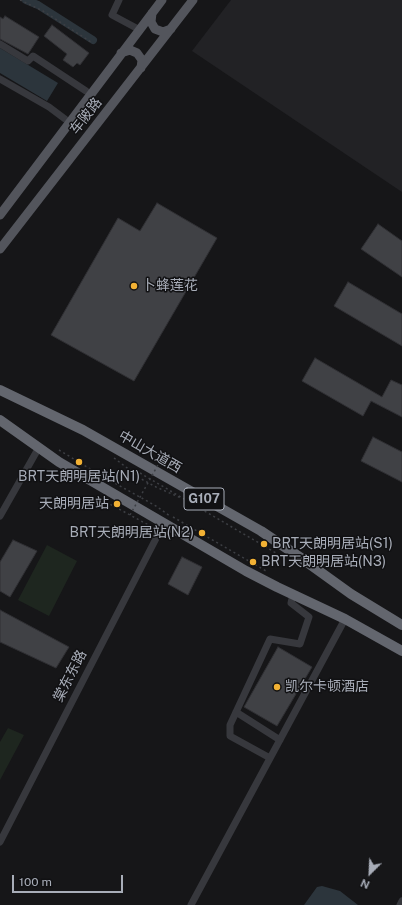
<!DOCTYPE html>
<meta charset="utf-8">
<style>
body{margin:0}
#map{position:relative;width:402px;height:905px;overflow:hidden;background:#161618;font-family:"Public Sans",sans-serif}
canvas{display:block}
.north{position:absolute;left:350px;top:853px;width:40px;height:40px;-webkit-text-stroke:3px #111113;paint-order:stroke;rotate:204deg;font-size:11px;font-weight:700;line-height:16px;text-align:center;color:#a8adb8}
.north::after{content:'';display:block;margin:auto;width:14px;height:18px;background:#a8adb8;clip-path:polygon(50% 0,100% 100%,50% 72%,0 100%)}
.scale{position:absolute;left:12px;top:875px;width:111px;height:18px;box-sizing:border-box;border:2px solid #a8adb8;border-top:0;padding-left:5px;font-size:12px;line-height:14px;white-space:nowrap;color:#a8adb8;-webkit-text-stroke:3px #111113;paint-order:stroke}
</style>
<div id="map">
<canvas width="402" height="905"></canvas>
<div class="north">N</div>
<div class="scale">100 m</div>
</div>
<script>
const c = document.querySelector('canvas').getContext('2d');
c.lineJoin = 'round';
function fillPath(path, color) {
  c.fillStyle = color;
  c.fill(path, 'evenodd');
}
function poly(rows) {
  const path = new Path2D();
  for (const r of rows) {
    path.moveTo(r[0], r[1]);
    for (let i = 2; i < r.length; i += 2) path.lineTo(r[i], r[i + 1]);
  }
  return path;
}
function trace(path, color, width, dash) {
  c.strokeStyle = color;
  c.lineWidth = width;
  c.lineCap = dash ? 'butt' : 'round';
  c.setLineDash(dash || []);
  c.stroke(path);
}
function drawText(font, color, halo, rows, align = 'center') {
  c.font = font + ' "Public Sans","Noto Sans SC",sans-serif';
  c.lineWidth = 3;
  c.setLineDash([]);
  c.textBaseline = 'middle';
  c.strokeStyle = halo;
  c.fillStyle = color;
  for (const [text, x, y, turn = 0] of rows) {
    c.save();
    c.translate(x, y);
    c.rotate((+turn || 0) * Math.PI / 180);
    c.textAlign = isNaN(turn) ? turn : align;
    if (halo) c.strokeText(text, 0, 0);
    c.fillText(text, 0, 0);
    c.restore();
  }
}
fillPath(poly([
 [231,0,402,0,402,192,192,51]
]), '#222225');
fillPath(poly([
 [47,545,77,561,49,616,18,600],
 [8,728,24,735,0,780,0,742]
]), '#1e261f');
fillPath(poly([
 [0,48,58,83,47,101,0,73],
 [322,886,340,891,358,905,304,905,317,887]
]), '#2c353c');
trace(poly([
 [26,0,38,5,93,40]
]), '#2c353c', 8);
const building = poly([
 [5,16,39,37,28,54,0,39,0,17,3,19,5,16],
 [52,25,89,53,80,65,77,63,73,67,63,60,67,54,44,36,52,25],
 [157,203,217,238,134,381,51,335,118,218,140,231,157,203],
 [378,224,402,241,402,277,361,249,378,224],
 [348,282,402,314,402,346,334,306,348,282],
 [315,358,382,397,391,380,402,385,402,417,371,401,363,416,302,381,315,358],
 [373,437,402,452,402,482,361,461,373,437],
 [13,540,37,551,10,597,0,591,0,562,13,540],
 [182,557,202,567,188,595,168,584,182,557],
 [0,610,69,647,56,668,0,642,0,610],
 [278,647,312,667,277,726,244,707,278,647]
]);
fillPath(building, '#404145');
trace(building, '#303034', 1);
trace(poly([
 [20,0,43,11,91,42],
 [59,450,110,481],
 [114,458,143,480,156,487,181,498],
 [162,464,180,473],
 [140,473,276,553],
 [111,481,156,506,170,516],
 [106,502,154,528],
 [173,517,266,571]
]), '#3d3f44', 1.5, [2, 3]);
trace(poly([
 [119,0,112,15,140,30],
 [0,44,28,61,33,56,86,91],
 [0,79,49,107,65,119],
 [0,516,38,449],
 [236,712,280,740],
 [270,758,230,736,230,725,270,639,300,644,309,617,291,603,293,594],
 [0,842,164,523],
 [191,905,345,619],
 [400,905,402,901]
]), '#37383d', 7);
trace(poly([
 [152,13,151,22,155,29,163,32,171,29],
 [121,53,130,50,137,53,142,60,141,68],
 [0,215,162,0],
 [0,249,193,0]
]), '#53555c', 9);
trace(poly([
 [0,390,83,430,261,531,301,558,351,594,402,625],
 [0,420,59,462,246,571,277,587,345,619,402,651]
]), '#63666e', 10);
trace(poly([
 [130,515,159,463]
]), '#3d3f44', 1.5, [2, 3]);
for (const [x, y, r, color] of [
 [134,286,4,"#f2b134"],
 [79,462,4,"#f2b134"],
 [117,504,4,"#f2b134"],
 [202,533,4,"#f2b134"],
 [264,544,4,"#f2b134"],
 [253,562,4,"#f2b134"],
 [277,687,4,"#f2b134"]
]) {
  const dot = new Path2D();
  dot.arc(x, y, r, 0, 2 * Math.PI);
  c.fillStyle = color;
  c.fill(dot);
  trace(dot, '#111113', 1.5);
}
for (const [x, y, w] of [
 [204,499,40]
]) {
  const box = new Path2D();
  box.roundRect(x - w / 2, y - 11, w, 22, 3);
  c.fillStyle = '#111113';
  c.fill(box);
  trace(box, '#a8adb8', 1);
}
drawText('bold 13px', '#a8adb8', null, [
 ["G107",204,499]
]);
drawText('14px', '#a8adb8', '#111113', [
 ["车陂路",86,116,-52],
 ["中山大道西",150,452,30],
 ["棠东东路",70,676,-63]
]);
drawText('14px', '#a8adb8', '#111113', [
 ["卜蜂莲花",142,286],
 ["BRT天朗明居站(N1)",79,477,"center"],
 ["天朗明居站",109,504,"right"],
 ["BRT天朗明居站(N2)",194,533,"right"],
 ["BRT天朗明居站(S1)",272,544],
 ["BRT天朗明居站(N3)",261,562],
 ["凯尔卡顿酒店",285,687]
], 'left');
</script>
